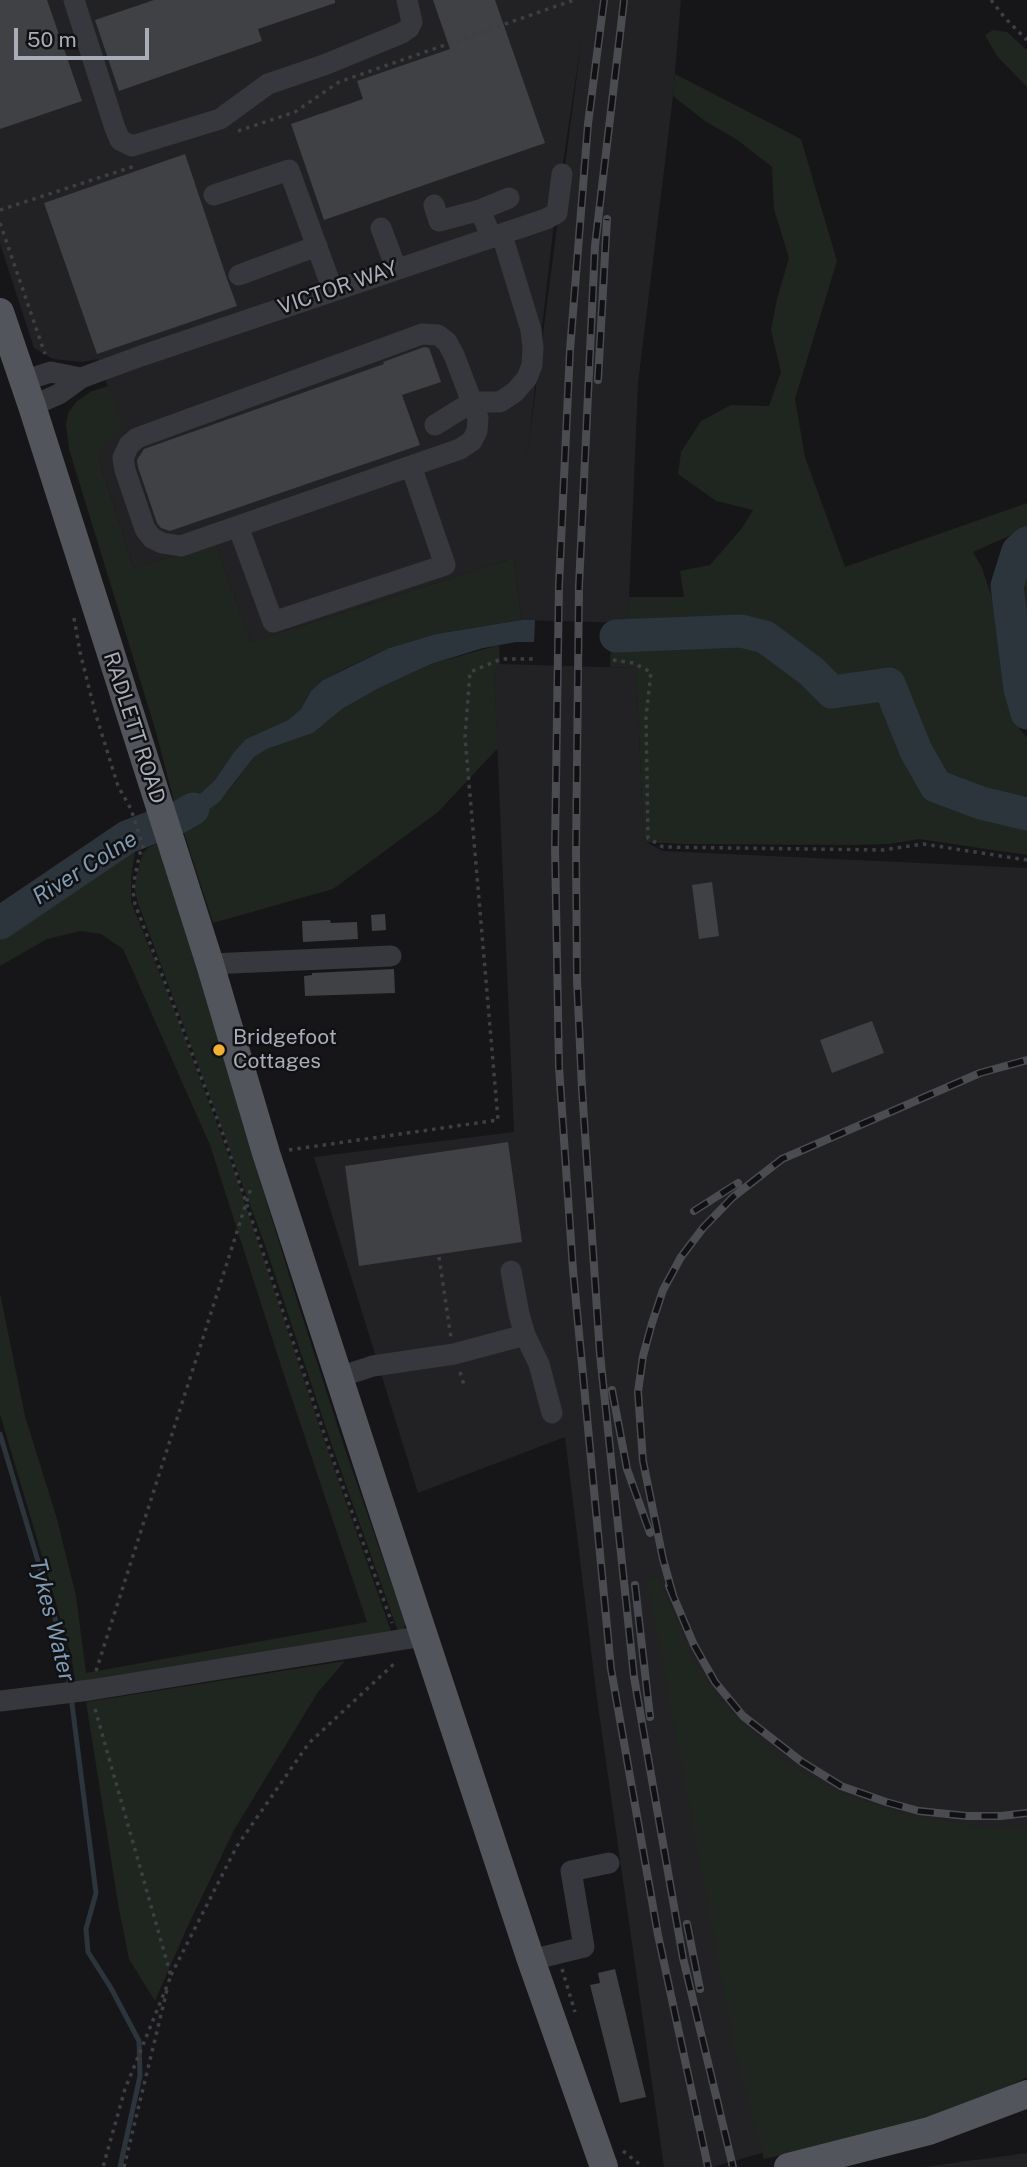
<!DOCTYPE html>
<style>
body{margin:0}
#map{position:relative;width:1027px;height:2167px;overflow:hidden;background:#161618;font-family:"Public Sans",sans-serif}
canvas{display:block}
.scale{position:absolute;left:14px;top:28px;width:135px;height:32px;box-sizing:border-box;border:4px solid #a8adb8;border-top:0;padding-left:9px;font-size:21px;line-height:24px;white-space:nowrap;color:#a8adb8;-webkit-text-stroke:5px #111113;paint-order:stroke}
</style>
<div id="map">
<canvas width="1027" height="2167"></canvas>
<div class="scale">50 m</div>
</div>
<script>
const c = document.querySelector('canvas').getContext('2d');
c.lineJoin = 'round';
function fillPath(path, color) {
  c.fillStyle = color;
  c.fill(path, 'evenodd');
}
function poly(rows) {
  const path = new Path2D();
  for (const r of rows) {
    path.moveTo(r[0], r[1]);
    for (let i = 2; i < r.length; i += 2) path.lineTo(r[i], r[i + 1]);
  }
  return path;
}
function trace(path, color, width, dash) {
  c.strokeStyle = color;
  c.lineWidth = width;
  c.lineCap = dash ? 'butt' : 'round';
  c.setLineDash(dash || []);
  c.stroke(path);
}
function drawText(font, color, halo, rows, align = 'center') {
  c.font = font + ' "Public Sans",sans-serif';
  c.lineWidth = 5;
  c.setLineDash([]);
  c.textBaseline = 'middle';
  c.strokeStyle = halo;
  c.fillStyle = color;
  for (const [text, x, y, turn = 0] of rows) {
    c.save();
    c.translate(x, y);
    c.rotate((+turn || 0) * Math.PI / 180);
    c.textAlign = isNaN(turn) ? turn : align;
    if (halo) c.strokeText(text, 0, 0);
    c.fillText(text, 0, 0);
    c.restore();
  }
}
fillPath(poly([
 [0,0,681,0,673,96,638,384,628,623,521,620,514,558,251,642,215,542,134,568,99,461,104,446,122,425,98,359,82,362,53,359,34,348,0,244],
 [582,36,527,456,527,457,554,223],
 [500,664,636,668,644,841,663,851,1027,868,1027,2057,828,2134,713,2167,664,2167,597,1699,565,1437,418,1493,314,1157,514,1132,494,671],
 [1027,2153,1027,2167,923,2167]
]), '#222225');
fillPath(poly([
 [993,30,1007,32,1027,50,1027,87,997,56,985,35],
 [675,74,801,139,837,261,795,399,805,457,845,567,1027,503,1027,528,973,552,982,568,993,601,1014,722,1027,738,1027,806,1001,800,945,781,938,790,977,806,1027,818,1027,855,919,839,889,844,855,845,685,844,644,842,636,668,610,667,612,622,628,623,629,597,684,597,680,571,710,565,742,528,753,510,716,501,678,474,681,452,701,421,731,405,769,406,781,372,771,330,777,299,789,258,774,209,772,167,736,139,705,121,673,96],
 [108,386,123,425,104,446,99,461,134,568,215,542,251,642,514,558,521,620,436,634,389,648,346,668,323,680,311,691,301,709,288,720,246,739,234,752,215,780,202,792,188,801,175,805,156,732,69,449,66,425,68,413,76,402,90,392],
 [1027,550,1027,696,1024,686,1012,587,1023,554],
 [499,645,500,664,494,671,498,748,438,812,333,889,213,923,181,824,201,815,229,790,254,757,267,749,313,733,342,709,379,688,431,664],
 [132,842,135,852,131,879,131,902,179,1022,235,1173,321,1431,392,1634,76,1686,71,1654,0,1414,0,1293,25,1416,57,1519,76,1596,86,1673,367,1622,283,1372,210,1145,123,949,101,934,81,931,47,939,0,966,0,929],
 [159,843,195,953,242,1122,295,1294,344,1446,405,1623,404,1631,400,1637,330,1440,266,1248,138,903,135,890,136,876,143,853,149,847],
 [658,1577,692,1658,723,1704,780,1759,835,1791,908,1815,984,1828,1027,1826,1027,2077,992,2095,904,2127,764,2159,735,2051,647,1580],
 [345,1661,318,1692,234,1830,186,1930,155,2001,129,1959,119,1909,86,1702]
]), '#1e261f');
fillPath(poly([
 [521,620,535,620,534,642,516,642,483,648,431,664,379,688,342,709,313,733,267,749,254,757,219,802,201,815,181,824,175,805,188,801,202,792,215,780,234,752,246,739,288,720,301,709,311,691,323,680,389,648,436,634]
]), '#2c353c');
trace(poly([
 [0,1434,66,1655,70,1687],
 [71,1696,96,1893,86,1929,88,1952,111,1988,139,2041,140,2076,120,2167]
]), '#2c353c', 5);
trace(poly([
 [1027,543,1018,551,1007,586,1020,689,1027,713],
 [616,636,741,631,765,637,811,671,832,692,889,684,916,751,936,786,981,803,1027,814],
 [0,923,127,837,179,817,193,809]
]), '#2c353c', 33);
fillPath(poly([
 [0,0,47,0,82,101,0,129],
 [154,0,335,0,335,3,258,29,262,41,119,91,95,20],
 [433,0,495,0,545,143,324,220,291,124,363,99,357,81,450,49],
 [185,154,227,279,237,306,97,354,44,203],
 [424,347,429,348,441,382,402,395,420,445,170,531,161,528,157,523,138,467,137,460,144,449,384,364,383,362],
 [712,882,719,936,699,939,692,885],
 [385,914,386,930,372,931,371,915],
 [330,920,331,923,357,922,358,939,303,942,302,921],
 [394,969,395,993,305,996,304,976,312,975,312,973],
 [872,1021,884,1053,832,1073,820,1040],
 [508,1142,522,1242,359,1266,345,1166],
 [615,1969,646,2097,620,2103,590,1985,600,1983,598,1973]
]), '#404145');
trace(poly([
 [991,0,1005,18,1027,40],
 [238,131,295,112,339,82,574,0],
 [0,210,135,166],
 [0,223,45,354],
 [74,618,80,652,95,712,118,786,131,809,144,850,140,853,135,876,133,892,135,904,224,1137,329,1448,392,1623],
 [613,660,633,663,651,672,646,717,648,838,663,847,883,850,923,844,1027,860],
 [289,1150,498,1120,465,737,470,672,501,659,533,659],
 [439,1257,451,1338],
 [460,1372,465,1388],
 [96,1671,252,1185],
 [95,1709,171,1976,125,2089,103,2167],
 [562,1969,575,2012],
 [171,1975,237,1846,309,1743,397,1661],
 [623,2151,643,2167],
 [124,2167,167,1990]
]), '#3d3f44', 3.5, [3.5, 5]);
trace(poly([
 [74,0,115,128,120,140,132,146,220,119,268,84,324,65,402,33,409,28,412,22,407,0],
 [214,195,289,170,333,291],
 [434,205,439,221,480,210],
 [381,228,396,268],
 [491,236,480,210,509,198],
 [239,275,317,246],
 [422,334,438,335,447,342,454,355,478,418,477,431,472,441,460,449,181,546,162,543,152,538,145,529,125,470,123,458,129,445,137,438,422,334],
 [81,378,141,356,546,219,557,213,562,174],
 [23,381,51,372,81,378,59,394,32,406],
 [435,425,472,402,500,402,515,392,527,378,532,365,533,348,531,330,502,235],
 [238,526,273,622,445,565,411,466],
 [210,964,391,956],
 [525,1335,539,1364,552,1413],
 [339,1377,373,1366,454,1354,525,1335,519,1314,511,1271],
 [0,1701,90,1690,424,1636],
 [531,1960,584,1947,571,1871,609,1863]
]), '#37383d', 21);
trace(poly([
 [0,312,32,406,210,964,266,1153,377,1494,531,1960,604,2167],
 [788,2167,929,2131,1027,2094]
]), '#53555c', 28);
const rail = poly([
 [604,0,588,124,570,350,559,585,555,848,559,1067,573,1270,611,1669,658,1935,708,2167],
 [624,0,595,246,579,586,576,851,577,980,582,1089,600,1354,634,1677,683,1958,733,2167],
 [598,380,607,219],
 [694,1211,738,1183],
 [612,1390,627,1469,650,1533],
 [635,1585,650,1717],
 [669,1586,694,1645,715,1682,743,1716,802,1762,841,1786,886,1802,919,1811,967,1816,1001,1816,1027,1813],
 [673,1595,663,1559,643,1461,638,1392,643,1356,652,1323,663,1290,681,1257,703,1228,733,1197,782,1159,980,1073,1027,1060],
 [687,1924,700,1989]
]);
trace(rail, '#4a4c52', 8);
trace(rail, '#111113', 5, [16]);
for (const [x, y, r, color] of [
 [219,1050,7,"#f2b134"]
]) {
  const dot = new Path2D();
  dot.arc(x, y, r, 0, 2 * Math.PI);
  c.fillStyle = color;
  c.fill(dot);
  trace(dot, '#111113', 2.5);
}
drawText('21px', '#a8adb8', '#111113', [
 ["VICTOR WAY",338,288,-19],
 ["RADLETT ROAD",134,728,72]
]);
drawText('21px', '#a8adb8', '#111113', [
 ["Bridgefoot",233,1038],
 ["Cottages",233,1062]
], 'left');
drawText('italic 23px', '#7f9bb3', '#111113', [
 ["River Colne",85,868,-32],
 ["Tykes Water",52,1620,76]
]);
</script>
